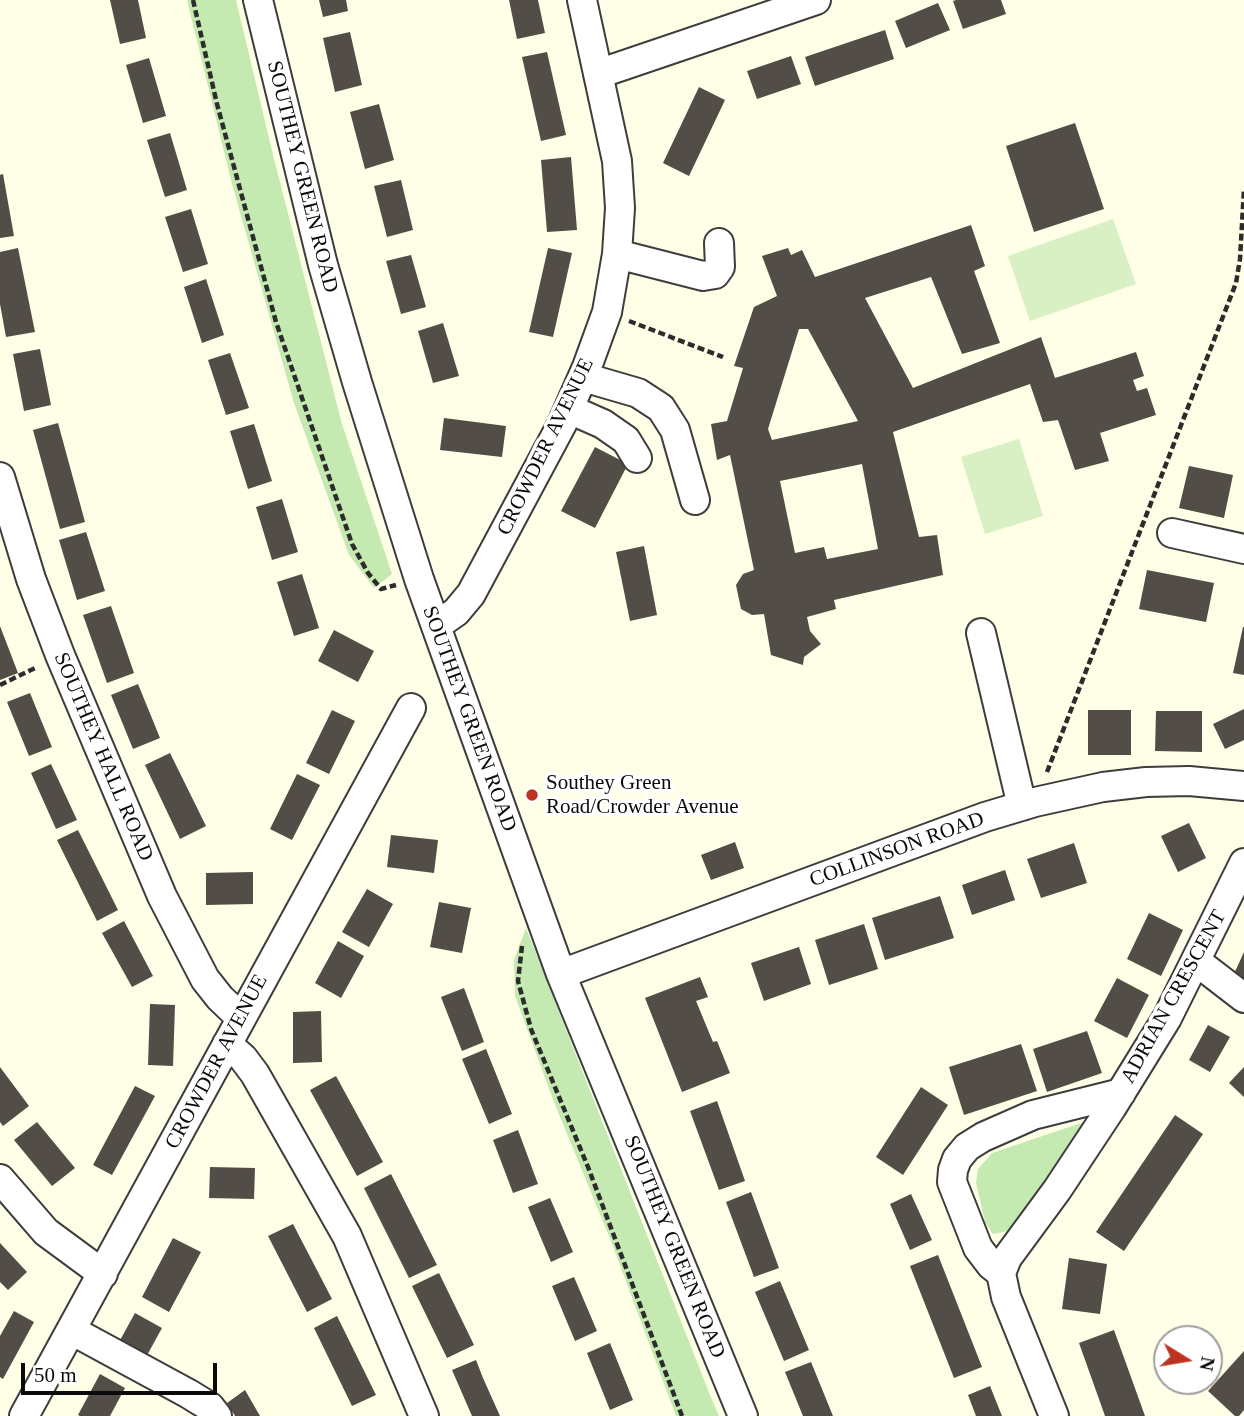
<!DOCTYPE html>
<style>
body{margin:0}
#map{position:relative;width:1244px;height:1416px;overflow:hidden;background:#fffee6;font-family:Georgia,serif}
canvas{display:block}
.north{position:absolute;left:1153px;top:1325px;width:70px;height:70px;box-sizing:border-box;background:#fff;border:2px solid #9d9d9d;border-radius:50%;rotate:101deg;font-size:19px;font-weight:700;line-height:28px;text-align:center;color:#0a0a0a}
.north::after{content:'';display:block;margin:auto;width:24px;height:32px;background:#bb3421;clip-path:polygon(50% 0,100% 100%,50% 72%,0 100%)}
.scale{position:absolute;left:21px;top:1363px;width:196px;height:32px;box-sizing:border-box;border:4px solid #0a0a0a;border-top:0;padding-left:9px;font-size:21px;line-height:24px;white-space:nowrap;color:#0a0a0a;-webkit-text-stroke:5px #fff;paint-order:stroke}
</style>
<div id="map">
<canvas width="1244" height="1416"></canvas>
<div class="north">N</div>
<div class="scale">50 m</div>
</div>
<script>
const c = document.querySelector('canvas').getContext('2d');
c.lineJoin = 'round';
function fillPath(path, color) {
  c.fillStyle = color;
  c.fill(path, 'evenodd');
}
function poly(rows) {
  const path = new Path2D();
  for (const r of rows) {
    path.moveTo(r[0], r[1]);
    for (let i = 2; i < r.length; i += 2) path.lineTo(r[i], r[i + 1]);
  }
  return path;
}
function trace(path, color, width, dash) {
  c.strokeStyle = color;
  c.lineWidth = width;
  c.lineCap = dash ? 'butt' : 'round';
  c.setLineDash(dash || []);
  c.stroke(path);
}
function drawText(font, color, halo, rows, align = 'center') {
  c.font = font + ' Georgia,serif';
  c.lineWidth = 7;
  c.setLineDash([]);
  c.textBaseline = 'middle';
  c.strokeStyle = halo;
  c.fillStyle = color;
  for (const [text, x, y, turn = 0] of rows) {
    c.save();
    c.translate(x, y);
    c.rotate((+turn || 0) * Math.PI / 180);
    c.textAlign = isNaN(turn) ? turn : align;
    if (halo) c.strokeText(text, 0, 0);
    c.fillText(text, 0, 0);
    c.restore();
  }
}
fillPath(poly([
 [187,0,236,0,274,159,342,424,392,574,374,588,349,555,294,403,232,184],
 [526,928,712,1400,719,1416,676,1416,611,1241,554,1102,515,996,514,960],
 [1090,1120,1027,1210,1008,1231,993,1234,985,1222,976,1183,978,1169,992,1153]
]), '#c4e9b1');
fillPath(poly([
 [1113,219,1136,284,1030,321,1008,256],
 [1019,439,1043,516,985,534,961,457]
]), '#d8f0c3');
fillPath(poly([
 [110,0,138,0,146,38,120,44],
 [319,0,346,0,348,11,323,17],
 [509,0,538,0,545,33,517,39],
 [956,0,1001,0,1006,14,963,29,953,1],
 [938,3,950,30,906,48,895,21],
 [885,30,894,59,815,86,805,57],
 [350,32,362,85,335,92,323,38],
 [547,52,566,135,541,141,522,57],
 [791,56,801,84,757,99,747,71],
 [149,58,166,116,143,123,126,65],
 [699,87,725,100,689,176,663,163],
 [379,104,394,160,365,169,350,112],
 [1075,123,1104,209,1034,232,1006,146],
 [170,133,187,190,165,197,147,140],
 [571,157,577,230,547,232,541,160],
 [3,174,14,236,0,238,0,175],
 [401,180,413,230,387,237,374,186],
 [191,209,208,264,183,272,165,217],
 [971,225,985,266,974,271,1000,343,962,354,931,277,865,298,913,388,1041,337,1055,378,1136,352,1144,376,1133,380,1137,391,1147,388,1156,415,1100,433,1109,461,1075,470,1058,420,1043,422,1030,384,893,432,919,537,937,535,943,575,834,600,836,609,807,617,810,631,821,644,804,657,803,665,771,655,764,614,752,615,741,609,736,585,743,574,754,570,730,455,717,460,711,424,727,421,743,368,734,366,754,307,777,296,762,256,788,248,791,255,802,250,815,277],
 [799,329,808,329,858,421,772,440,768,429],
 [862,464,878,549,827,559,824,547,795,553,780,481],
 [18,248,35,332,6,337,0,304,0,252],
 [548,248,572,253,553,337,529,332],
 [411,255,426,307,401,314,386,261],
 [206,279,224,335,202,343,184,287],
 [443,323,459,376,433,383,418,331],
 [40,349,51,405,24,411,13,354],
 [230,353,249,408,226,415,208,360],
 [444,418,506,426,502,457,440,450],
 [58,423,85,522,60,529,33,430],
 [254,424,272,481,248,489,230,431],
 [595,447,628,464,595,528,561,511],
 [1189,466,1233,475,1224,518,1179,508],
 [282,499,298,552,272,560,256,507],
 [86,532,105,591,77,600,59,540],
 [644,546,657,615,630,621,616,552],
 [1147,570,1214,583,1206,622,1139,609],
 [302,574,319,628,294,636,277,582],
 [111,606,134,673,107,683,83,615],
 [0,626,18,673,0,680],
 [1243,627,1244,627,1244,675,1233,673],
 [334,630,374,651,358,682,318,661],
 [138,684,160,738,133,749,111,695],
 [30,693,52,747,29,756,7,702],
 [1244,709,1244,740,1225,749,1213,724],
 [332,710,355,721,329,774,306,763],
 [1088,710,1131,710,1131,755,1088,755],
 [1156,711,1202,711,1202,752,1155,751],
 [170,753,206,826,180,839,145,765],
 [51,764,77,820,56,829,31,773],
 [297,774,320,785,292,840,270,829],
 [1189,823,1206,858,1178,872,1161,836],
 [78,830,118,910,97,921,57,840],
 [391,835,438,840,434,873,387,867],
 [735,842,744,868,711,880,701,855],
 [1074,843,1087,883,1041,898,1027,859],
 [1005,870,1015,900,972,915,962,885],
 [253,872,253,904,206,905,206,873],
 [367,889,393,904,369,947,342,932],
 [940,896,954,938,885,960,872,918],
 [439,902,471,908,462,953,430,947],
 [1149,913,1183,930,1161,976,1127,959],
 [124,921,153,976,132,987,102,933],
 [864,924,878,969,829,985,815,940],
 [338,941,364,956,341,998,315,983],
 [799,947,811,984,764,1001,751,963],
 [1244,952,1244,981,1233,976],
 [700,977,708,997,696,1001,713,1042,717,1041,730,1073,682,1092,645,998],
 [1117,978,1149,995,1127,1038,1094,1021],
 [464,988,484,1042,462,1051,441,997],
 [150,1004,175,1005,173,1066,148,1065],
 [321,1011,322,1062,293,1063,293,1012],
 [1208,1025,1230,1037,1210,1072,1189,1060],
 [1087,1031,1102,1073,1047,1092,1033,1049],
 [1021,1044,1037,1091,964,1115,949,1067],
 [486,1049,512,1114,489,1124,462,1059],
 [0,1067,29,1106,3,1126,0,1122],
 [1244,1067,1244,1097,1229,1083],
 [336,1076,383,1162,357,1176,310,1090],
 [135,1086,155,1096,112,1175,93,1165],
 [921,1087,948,1105,903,1175,876,1157],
 [717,1101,745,1181,719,1190,690,1111],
 [1175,1115,1203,1134,1124,1251,1096,1232],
 [37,1122,75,1168,52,1186,14,1140],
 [518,1130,538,1184,513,1193,493,1140],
 [210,1167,255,1168,254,1199,209,1198],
 [391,1174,437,1265,409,1278,364,1188],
 [751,1192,779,1268,754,1277,726,1202],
 [911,1194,932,1240,910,1250,890,1204],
 [550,1198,573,1252,551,1262,528,1207],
 [293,1224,332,1299,307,1312,268,1236],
 [173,1238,201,1252,169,1312,142,1297],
 [0,1243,27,1272,8,1290,0,1282],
 [938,1255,982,1367,954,1378,910,1266],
 [1069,1258,1107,1264,1100,1314,1062,1309],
 [439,1273,474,1345,447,1358,412,1286],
 [574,1277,597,1331,575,1341,552,1286],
 [780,1281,809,1350,784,1361,755,1292],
 [14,1311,34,1322,3,1379,0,1377,0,1336],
 [135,1313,162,1328,140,1368,113,1353],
 [337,1316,376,1395,352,1406,314,1328],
 [1114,1330,1145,1416,1105,1416,1079,1343],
 [610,1343,633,1400,610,1410,587,1353],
 [1244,1351,1244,1410,1239,1416,1235,1416,1208,1391],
 [476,1360,483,1378,500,1416,472,1416,452,1370],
 [811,1362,833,1416,803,1416,785,1372],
 [100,1374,125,1388,110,1416,80,1416,78,1415],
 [990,1386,1002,1416,976,1416,968,1395],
 [245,1390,260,1416,235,1416,227,1403]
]), '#524d46');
const minor = poly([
 [258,0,323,265,357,382,419,579,561,974,743,1416],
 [598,74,816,0],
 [617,254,703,276,715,274,720,267,719,243],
 [583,377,638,393,661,408,675,430,695,500],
 [569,409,603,424,626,440,637,458],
 [0,477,31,579,60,655,162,896,205,979,220,998,241,1018],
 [1172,533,1244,549],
 [436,626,456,612,471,594,562,424,587,367,607,312,617,254,620,208,617,161,582,0],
 [981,633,1022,806],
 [1196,961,1244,998],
 [561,974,985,817,1035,802,1103,787,1146,782,1189,781,1244,786],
 [227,1044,243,1058,255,1074,347,1236,424,1416],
 [0,1179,46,1232,103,1274],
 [1001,1273,991,1265,978,1248,952,1182,953,1170,957,1159,967,1147,983,1137,1033,1115,1121,1093],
 [71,1330,189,1394,210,1407,217,1416],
 [24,1416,411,708],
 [1054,1416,1006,1297,1001,1273,1007,1258,1057,1190,1112,1107,1167,1018,1244,863]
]);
trace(minor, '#3d3d3d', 32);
trace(poly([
 [193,0,217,104,276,322,352,544,368,573,381,589,396,585],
 [629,321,723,357],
 [0,685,37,667],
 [1047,772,1236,283,1240,259,1244,189],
 [522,946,518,981,531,1029,588,1167,682,1416]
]), '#2c2c2c', 4.5, [7, 3.5]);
trace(minor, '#fff', 28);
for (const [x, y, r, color] of [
 [532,795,7,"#bb3421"]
]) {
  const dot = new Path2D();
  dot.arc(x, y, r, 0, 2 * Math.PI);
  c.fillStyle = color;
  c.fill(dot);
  trace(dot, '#fff', 2.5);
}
drawText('21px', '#0a0a0a', '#fff', [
 ["SOUTHEY GREEN ROAD",302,177,76],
 ["CROWDER AVENUE",546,447,-64],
 ["SOUTHEY GREEN ROAD",469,719,70],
 ["SOUTHEY HALL ROAD",103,757,67],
 ["COLLINSON ROAD",897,850,-20],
 ["ADRIAN CRESCENT",1174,997,-61],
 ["CROWDER AVENUE",217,1062,-62],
 ["SOUTHEY GREEN ROAD",674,1247,68]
]);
drawText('21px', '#0a0a0a', '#fff', [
 ["Southey Green",546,783],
 ["Road/Crowder Avenue",546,807]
], 'left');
</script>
